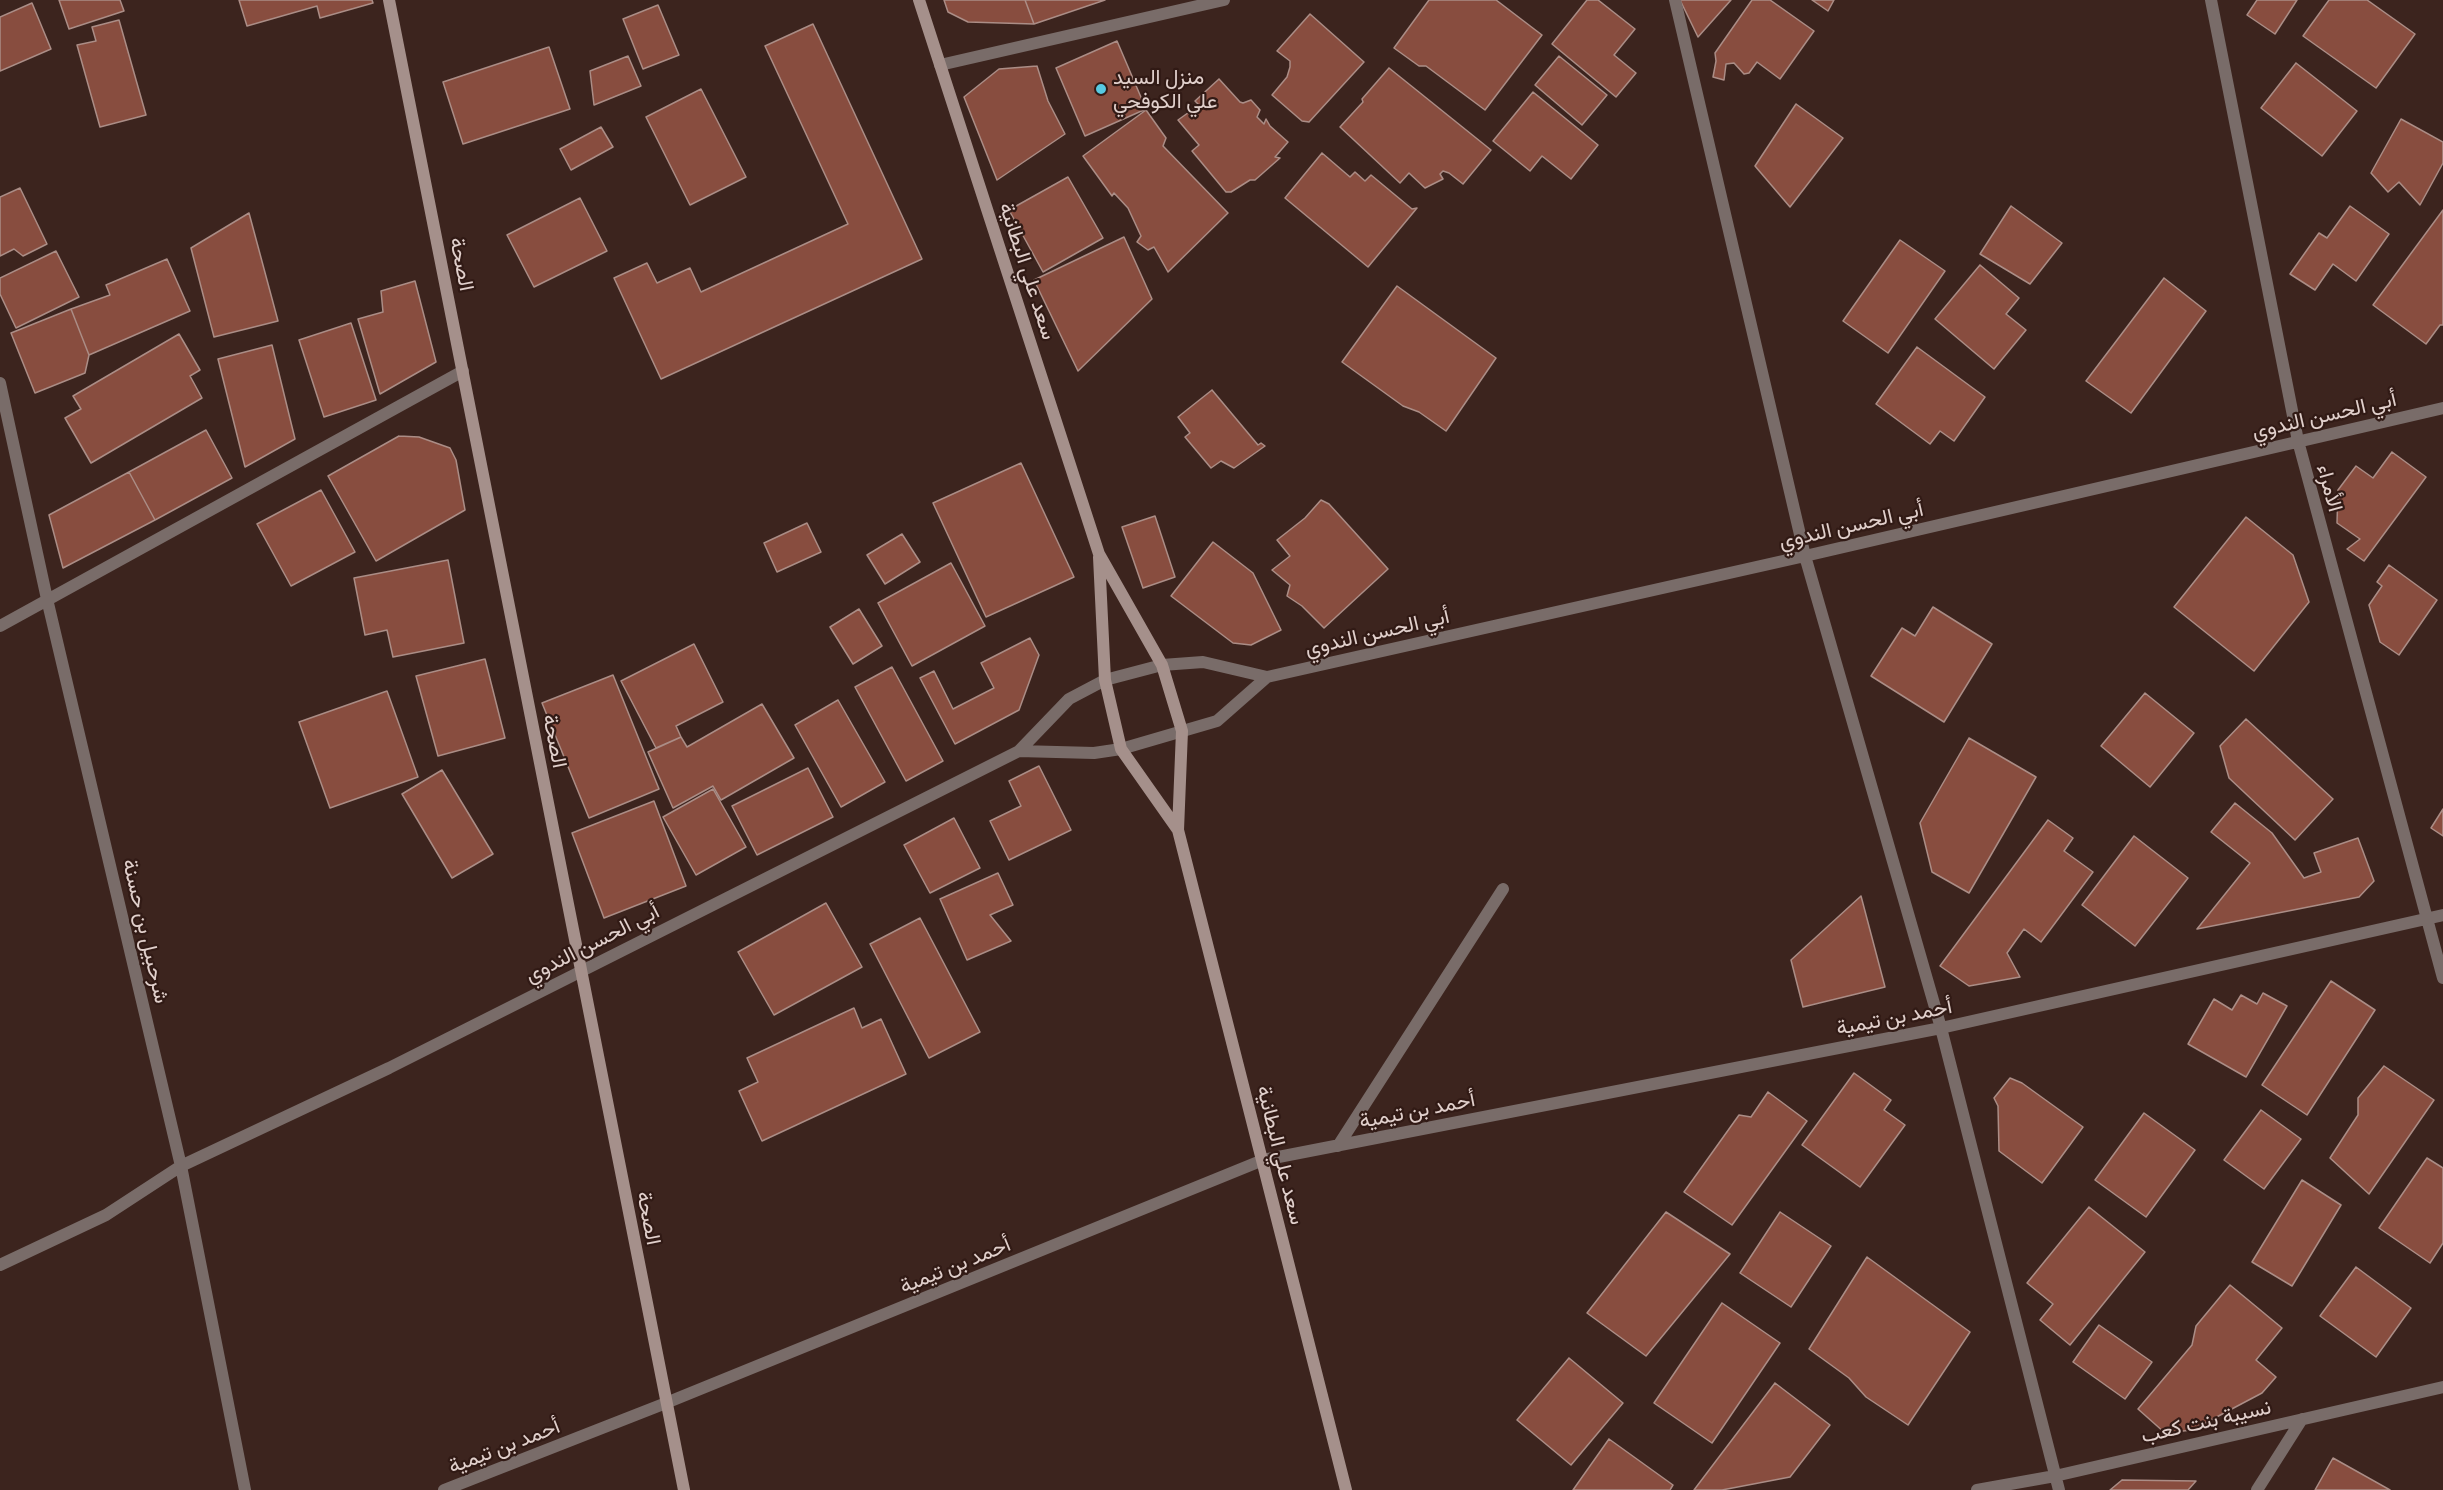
<!DOCTYPE html>
<meta charset="utf-8">
<style>
body{margin:0}
canvas{display:block;background:#3c241e}
</style>
<canvas width="2443" height="1490"></canvas>
<script>
const c = document.querySelector('canvas').getContext('2d');
c.lineJoin = 'round';
function fillPath(path, color) {
  c.fillStyle = color;
  c.fill(path, 'evenodd');
}
function poly(rows) {
  const path = new Path2D();
  for (const r of rows) {
    path.moveTo(r[0], r[1]);
    for (let i = 2; i < r.length; i += 2) path.lineTo(r[i], r[i + 1]);
  }
  return path;
}
function trace(path, color, width, dash) {
  c.strokeStyle = color;
  c.lineWidth = width;
  c.lineCap = dash ? 'butt' : 'round';
  c.setLineDash(dash || []);
  c.stroke(path);
}
function drawText(font, color, halo, rows, align = 'center') {
  c.font = font + ' "Exo 2",Vazirmatn,sans-serif';
  c.lineWidth = 4.5;
  c.setLineDash([]);
  c.textBaseline = 'middle';
  c.strokeStyle = halo;
  c.fillStyle = color;
  for (const [text, x, y, turn = 0] of rows) {
    c.save();
    c.translate(x, y);
    c.rotate((+turn || 0) * Math.PI / 180);
    c.textAlign = isNaN(turn) ? turn : align;
    if (halo) c.strokeText(text, 0, 0);
    c.fillText(text, 0, 0);
    c.restore();
  }
}
const building = poly([
 [59,0,120,0,124,11,69,29,59,0],
 [239,0,372,0,373,3,320,18,317,6,247,26,239,0],
 [944,0,1025,0,1034,24,968,22,948,12,944,0],
 [1025,0,1105,0,1034,24,1025,0],
 [1429,0,1496,0,1542,35,1485,110,1426,66,1419,66,1394,48,1429,0],
 [1587,0,1598,0,1635,29,1614,55,1636,73,1616,97,1552,44,1587,0],
 [1680,0,1731,0,1698,37,1680,0],
 [1752,0,1770,0,1814,31,1780,79,1757,62,1749,73,1744,74,1734,63,1726,64,1724,80,1713,77,1716,61,1715,53,1752,0],
 [1812,0,1834,0,1828,11,1812,0],
 [2257,0,2297,0,2275,34,2247,15,2257,0],
 [2329,0,2367,0,2415,34,2376,88,2303,36,2329,0],
 [32,3,51,49,0,71,0,17,32,3],
 [658,5,679,55,643,69,623,19,658,5],
 [1310,14,1364,62,1309,122,1302,121,1272,95,1287,77,1290,67,1290,61,1277,51,1310,14],
 [119,20,146,115,100,127,77,45,96,41,92,27,119,20],
 [813,24,922,259,661,379,614,278,647,263,657,283,690,268,701,292,848,224,765,46,813,24],
 [1117,41,1146,109,1085,136,1056,68,1117,41],
 [549,47,570,109,463,144,443,82,549,47],
 [628,56,641,86,594,105,590,71,628,56],
 [1559,56,1607,95,1582,125,1535,85,1559,56],
 [2296,63,2357,111,2322,156,2261,108,2296,63],
 [1037,66,1048,101,1065,134,997,180,964,97,999,69,1037,66],
 [1389,68,1491,150,1463,184,1449,173,1443,171,1440,174,1443,179,1425,188,1409,173,1400,183,1340,127,1363,102,1362,99,1389,68],
 [1219,79,1240,102,1243,103,1251,100,1260,110,1257,117,1264,124,1266,119,1270,126,1288,142,1275,157,1280,158,1255,180,1250,180,1231,192,1226,192,1192,151,1199,145,1178,120,1199,105,1195,101,1219,79],
 [701,89,746,177,690,205,646,117,701,89],
 [1533,92,1598,145,1571,179,1542,156,1530,171,1493,141,1533,92],
 [1796,104,1843,138,1790,207,1755,166,1796,104],
 [1146,110,1166,138,1163,146,1228,213,1168,272,1154,247,1148,250,1137,242,1141,236,1128,208,1114,193,1112,196,1083,156,1146,110],
 [2401,119,2443,142,2443,163,2420,205,2399,182,2388,192,2371,173,2401,119],
 [601,127,613,147,571,170,560,149,601,127],
 [1322,153,1350,177,1355,172,1365,181,1371,175,1412,209,1417,208,1368,267,1285,198,1322,153],
 [1068,177,1103,238,1043,272,1009,210,1068,177],
 [20,188,47,244,23,256,14,249,0,256,0,197,20,188],
 [580,198,607,251,534,287,507,235,580,198],
 [2011,206,2062,243,2030,284,1980,254,2011,206],
 [2350,206,2389,234,2356,281,2333,264,2315,290,2290,274,2319,233,2327,238,2350,206],
 [2443,210,2443,325,2440,325,2426,344,2373,305,2443,210],
 [249,213,278,321,214,337,191,248,249,213],
 [1124,237,1152,299,1078,371,1034,280,1124,237],
 [1900,240,1945,271,1888,353,1843,321,1900,240],
 [56,251,79,297,16,328,0,294,0,278,56,251],
 [167,259,190,311,89,355,71,309,110,295,106,285,167,259],
 [1980,265,2019,298,2006,314,2026,330,1994,369,1935,319,1980,265],
 [2164,278,2206,311,2131,413,2086,381,2164,278],
 [415,281,436,362,380,394,358,319,383,312,381,291,415,281],
 [1397,286,1496,358,1446,431,1419,412,1403,406,1342,362,1397,286],
 [71,309,89,355,85,373,35,393,11,333,71,309],
 [351,323,376,400,324,417,299,340,351,323],
 [179,334,200,370,190,376,202,398,91,463,65,418,81,409,73,396,179,334],
 [272,345,295,439,245,467,218,359,272,345],
 [1917,347,1985,397,1954,441,1940,431,1930,444,1876,404,1917,347],
 [1212,390,1258,445,1261,443,1265,446,1234,468,1221,461,1211,468,1185,437,1190,433,1178,417,1212,390],
 [206,430,232,478,155,520,129,472,206,430],
 [399,436,419,437,450,448,456,460,465,510,376,561,328,476,399,436],
 [2392,452,2426,477,2364,561,2347,549,2360,539,2337,523,2338,490,2356,466,2373,478,2392,452],
 [1021,463,1074,577,986,617,933,503,1021,463],
 [129,472,155,520,63,568,49,515,129,472],
 [321,490,355,552,291,586,257,524,321,490],
 [1321,500,1329,504,1388,569,1324,628,1302,606,1287,596,1290,585,1272,570,1290,556,1277,540,1305,518,1321,500],
 [1155,516,1175,577,1143,588,1122,527,1155,516],
 [2246,517,2293,555,2309,602,2254,671,2174,607,2246,517],
 [807,523,821,552,777,572,764,543,807,523],
 [902,534,920,562,885,584,867,555,902,534],
 [1213,542,1253,573,1281,630,1251,645,1233,643,1171,596,1213,542],
 [448,560,464,643,393,657,387,630,365,635,354,578,448,560],
 [951,563,985,626,912,666,878,603,951,563],
 [2389,565,2437,600,2399,655,2380,642,2369,605,2382,586,2377,582,2389,565],
 [1933,607,1992,644,1944,722,1871,676,1902,628,1915,636,1933,607],
 [859,609,882,646,853,664,830,627,859,609],
 [1030,638,1039,655,1019,710,955,744,920,678,934,671,953,709,994,688,981,663,1030,638],
 [694,644,723,702,676,726,681,737,656,748,621,681,694,644],
 [485,659,505,738,438,756,416,676,485,659],
 [892,667,943,761,906,781,855,687,892,667],
 [613,675,659,789,589,818,542,703,613,675],
 [387,691,418,777,330,808,299,722,387,691],
 [2145,693,2194,733,2150,787,2101,746,2145,693],
 [838,700,885,782,841,807,795,725,838,700],
 [762,704,794,758,721,800,713,786,673,808,648,752,681,737,687,747,762,704],
 [2246,719,2333,799,2295,840,2229,778,2220,746,2246,719],
 [1969,738,2036,777,1969,893,1932,872,1920,823,1969,738],
 [1039,766,1071,830,1009,860,990,821,1021,806,1009,781,1039,766],
 [808,768,833,817,757,855,732,806,808,768],
 [442,770,493,854,452,878,402,794,442,770],
 [713,789,746,847,696,875,663,817,713,789],
 [654,801,686,886,604,918,572,833,654,801],
 [2235,803,2272,833,2304,878,2321,872,2314,853,2358,838,2374,881,2359,897,2197,929,2250,863,2211,832,2235,803],
 [2443,809,2443,836,2431,828,2443,809],
 [954,818,980,868,930,893,904,845,954,818],
 [2048,820,2073,838,2064,851,2093,872,2041,942,2024,929,2007,953,2020,977,1969,986,1940,966,2048,820],
 [2134,836,2188,878,2135,946,2082,905,2134,836],
 [998,873,1013,905,990,915,1011,941,967,960,940,899,998,873],
 [1861,896,1885,987,1803,1007,1791,960,1861,896],
 [826,903,862,967,774,1015,738,952,826,903],
 [920,918,980,1032,929,1058,870,944,920,918],
 [2331,981,2375,1010,2307,1115,2262,1085,2331,981],
 [2263,993,2287,1006,2246,1077,2188,1044,2214,999,2232,1010,2241,995,2257,1004,2263,993],
 [854,1008,862,1028,881,1019,906,1074,762,1141,739,1091,758,1082,747,1058,854,1008],
 [2384,1066,2434,1100,2369,1194,2330,1158,2358,1115,2358,1098,2384,1066],
 [1854,1073,1891,1100,1884,1110,1905,1125,1860,1187,1802,1145,1854,1073],
 [2010,1078,2022,1083,2083,1127,2042,1183,1999,1151,1998,1106,1994,1098,2010,1078],
 [1768,1092,1807,1121,1732,1225,1684,1192,1739,1115,1751,1117,1768,1092],
 [2261,1110,2301,1139,2264,1189,2224,1160,2261,1110],
 [2144,1113,2195,1150,2146,1217,2095,1180,2144,1113],
 [2427,1158,2443,1168,2443,1243,2430,1263,2379,1228,2427,1158],
 [2302,1180,2341,1205,2292,1286,2252,1262,2302,1180],
 [2089,1207,2145,1252,2070,1345,2040,1320,2053,1304,2027,1283,2089,1207],
 [1666,1212,1730,1254,1646,1356,1587,1313,1666,1212],
 [1780,1212,1831,1246,1791,1307,1740,1273,1780,1212],
 [1867,1257,1970,1332,1908,1425,1866,1397,1849,1378,1809,1349,1867,1257],
 [2356,1267,2411,1308,2376,1357,2320,1316,2356,1267],
 [2230,1285,2282,1328,2256,1360,2276,1377,2262,1393,2192,1430,2165,1433,2138,1409,2192,1345,2196,1326,2230,1285],
 [1722,1303,1780,1343,1712,1443,1654,1403,1722,1303],
 [2099,1325,2152,1362,2125,1399,2073,1362,2099,1325],
 [1569,1358,1623,1403,1571,1465,1517,1420,1569,1358],
 [1775,1383,1830,1425,1790,1477,1722,1490,1694,1490,1775,1383],
 [1609,1439,1673,1485,1670,1490,1573,1490,1609,1439],
 [2333,1458,2390,1490,2315,1490,2333,1458],
 [2122,1480,2196,1481,2188,1490,2110,1490,2122,1480]
]);
fillPath(building, '#884d3f');
trace(building, '#ab8d86', 1.5);
trace(poly([
 [1675,0,1805,556,1941,1028,2059,1490],
 [2211,0,2298,441,2443,978],
 [940,65,1224,0],
 [0,383,47,599,181,1166,245,1490],
 [0,626,463,371],
 [1019,751,1094,753,1121,749,1217,721,1267,677],
 [1338,1146,1503,889],
 [0,1265,106,1215,181,1166,389,1068,1019,751,1069,699,1105,680,1162,665,1203,662,1267,677,1805,556,2443,408],
 [444,1490,666,1403,1263,1160,1941,1028,2443,915],
 [1977,1490,2055,1476,2443,1387],
 [2257,1490,2302,1419]
]), '#796c69', 12);
trace(poly([
 [389,0,684,1490],
 [919,0,1099,554,1162,665,1182,731,1178,830,1346,1490],
 [1099,557,1105,680,1121,749,1178,830]
]), '#a5908b', 12);
for (const [x, y, r, color] of [
 [1101,89,6,"#57c9e1"]
]) {
  const dot = new Path2D();
  dot.arc(x, y, r, 0, 2 * Math.PI);
  c.fillStyle = color;
  c.fill(dot);
  trace(dot, '#311a15', 2);
}
drawText('21px', '#e1d0cc', '#311a15', [
 ["منزل السيد",1113,77],
 ["علي الكوفحي",1113,101]
], 'left');
drawText('21px', '#e1d0cc', '#311a15', [
 ["الصحة",462,264,79],
 ["سعد علي البطانية",1028,271,72],
 ["أبي الحسن الندوي",2324,415,-13],
 ["الأمراء",2330,488,75],
 ["أبي الحسن الندوي",1851,525,-13],
 ["أبي الحسن الندوي",1377,632,-13],
 ["الصحة",555,741,79],
 ["شرحبيل بن حسنة",146,931,77],
 ["أبي الحسن الندوي",592,943,-27],
 ["أحمد بن تيمية",1894,1017,-11],
 ["أحمد بن تيمية",1417,1110,-11],
 ["سعد علي البطانية",1281,1155,76],
 ["الصحة",649,1218,79],
 ["أحمد بن تيمية",955,1265,-22],
 ["نسيبة بنت كعب",2206,1421,-13],
 ["أحمد بن تيمية",504,1446,-21]
]);
</script>
